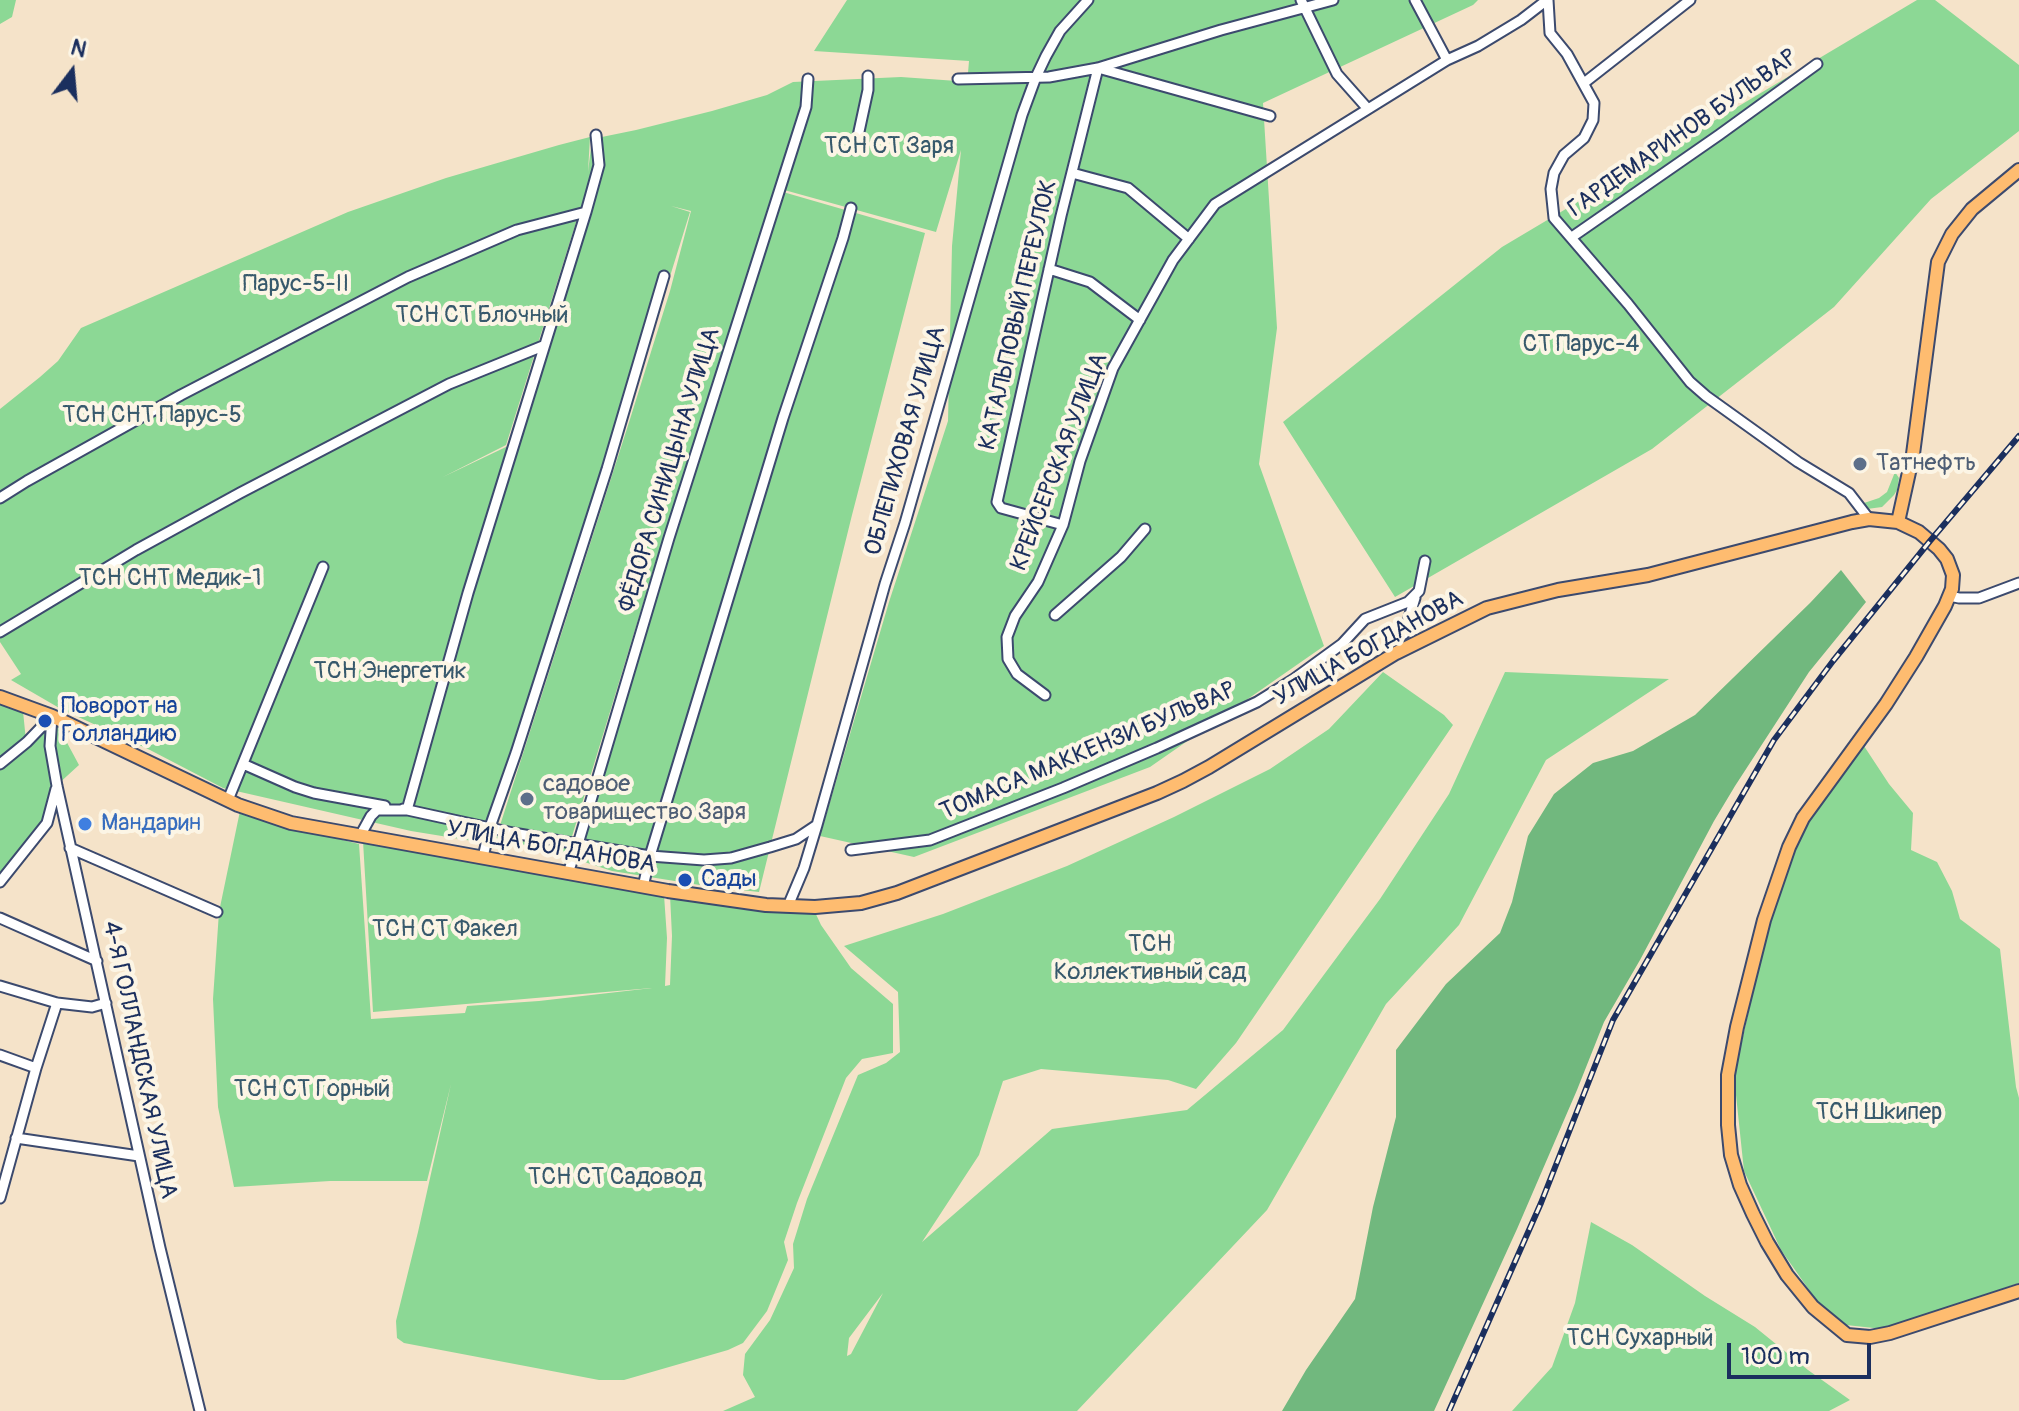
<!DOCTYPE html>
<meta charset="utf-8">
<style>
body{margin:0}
#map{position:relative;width:2019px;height:1411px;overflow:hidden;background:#f5e3c9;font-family:Pangolin,sans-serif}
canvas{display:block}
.north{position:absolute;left:32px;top:32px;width:80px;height:80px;-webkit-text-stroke:6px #fcf5e5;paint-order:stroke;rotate:16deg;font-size:22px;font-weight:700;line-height:32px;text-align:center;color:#1b2f5e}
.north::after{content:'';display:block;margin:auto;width:28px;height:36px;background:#1b2f5e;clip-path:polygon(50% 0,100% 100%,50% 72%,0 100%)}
.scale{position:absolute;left:1727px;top:1343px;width:144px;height:36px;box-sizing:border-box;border:4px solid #1b2f5e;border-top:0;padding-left:10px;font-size:24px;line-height:28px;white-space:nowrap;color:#1b2f5e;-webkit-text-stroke:6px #fcf5e5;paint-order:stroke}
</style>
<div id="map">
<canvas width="2019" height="1411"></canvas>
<div class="north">N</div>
<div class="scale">100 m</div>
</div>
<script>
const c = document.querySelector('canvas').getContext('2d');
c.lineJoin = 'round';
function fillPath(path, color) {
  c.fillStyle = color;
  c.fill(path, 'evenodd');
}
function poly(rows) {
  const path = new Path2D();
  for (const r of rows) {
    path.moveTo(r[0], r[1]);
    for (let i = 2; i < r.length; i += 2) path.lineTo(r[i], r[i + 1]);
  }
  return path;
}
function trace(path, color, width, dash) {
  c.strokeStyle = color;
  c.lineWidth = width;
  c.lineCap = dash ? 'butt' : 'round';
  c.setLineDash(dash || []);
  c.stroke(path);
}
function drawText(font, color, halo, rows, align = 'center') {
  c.font = font + ' Pangolin,sans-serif';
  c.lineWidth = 8;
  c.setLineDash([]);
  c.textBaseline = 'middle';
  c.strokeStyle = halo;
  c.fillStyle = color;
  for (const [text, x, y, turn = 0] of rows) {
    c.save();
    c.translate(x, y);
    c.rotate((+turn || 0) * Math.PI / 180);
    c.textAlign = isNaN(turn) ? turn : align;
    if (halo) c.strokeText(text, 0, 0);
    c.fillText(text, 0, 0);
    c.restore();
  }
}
fillPath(poly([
 [0,0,16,0,12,17,0,24],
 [847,0,1478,0,1473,5,1263,103,1277,328,1259,464,1324,646,1150,767,914,857,820,836,889,602,948,421,952,246,961,150,936,232,777,188,663,538,566,856,496,838,631,416,670,291,691,211,671,206,690,212,606,482,491,844,411,831,223,788,150,750,61,709,11,680,21,674,0,642,0,409,40,377,58,361,81,328,348,212,446,178,559,145,590,137,588,172,592,139,636,130,712,111,767,95,793,82,901,77,957,81,967,85,969,61,814,51],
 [581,215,508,446,443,477,506,445,578,216],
 [1917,0,1935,0,2019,65,2019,131,1931,199,1834,307,1652,449,1395,597,1283,422,1502,247],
 [783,192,925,233,852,515,759,892,706,886,612,871,569,857],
 [1895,472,1899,478,1897,490,1894,495,1882,507,1867,509,1863,505,1864,503,1879,498,1887,492],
 [1383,672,1444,715,1453,725,1236,1043,1196,1089,1168,1080,1041,1069,1003,1081,979,1155,922,1242,1052,1129,1187,1110,1283,1030,1380,899,1449,794,1505,672,1669,679,1546,760,1459,925,1386,1004,1267,1210,1077,1411,723,1411,755,1397,743,1375,745,1354,770,1320,794,1268,793,1244,807,1199,858,1075,886,1063,900,1052,898,992,844,946,943,914,1067,866,1174,817,1270,769,1329,729],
 [883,1293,851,1354,847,1356,849,1338],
 [0,702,23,711,26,741,0,763],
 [57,724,79,765,56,786,47,822,0,880,0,765,27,742],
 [1864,746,1889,784,1913,813,1911,850,1937,862,1952,891,1960,919,2000,949,2016,1087,2019,1098,2019,1283,1883,1329,1846,1325,1819,1304,1781,1250,1744,1171,1734,1076,1770,918,1806,823],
 [240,811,293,828,359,844,371,1019,465,1013,467,1006,539,1001,652,988,373,1012,363,841,664,895,667,938,665,986,670,985,672,936,670,895,814,910,821,925,851,968,893,1004,893,1053,862,1059,846,1078,797,1203,784,1242,788,1260,767,1311,743,1343,728,1350,624,1380,599,1380,404,1343,397,1338,396,1321,418,1232,451,1084,427,1181,330,1181,234,1187,218,1107,213,999,219,912],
 [1591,1222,1632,1245,1705,1296,1755,1327,1808,1370,1850,1400,1829,1411,1512,1411,1552,1367,1575,1303]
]), '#8cd895');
fillPath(poly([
 [1841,570,1866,602,1809,672,1735,786,1714,821,1640,960,1604,1022,1577,1090,1517,1229,1434,1411,1282,1411,1306,1370,1355,1299,1373,1207,1396,1117,1396,1050,1446,984,1500,933,1512,902,1528,836,1554,794,1593,763,1633,751,1695,715,1810,603]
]), '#71b87e');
const minor = poly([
 [1301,0,1337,74,1368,109],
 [1415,0,1447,60],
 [1548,0,1550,33,1567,54,1594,103,1593,120,1584,138,1564,155,1554,173,1551,189,1554,218,1628,304,1690,382,1706,396,1798,462,1849,493,1869,519],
 [958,79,1049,77,1098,68,1221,30,1333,0],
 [1584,83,1690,0],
 [855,150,868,90,868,76],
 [1072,173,1128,188,1189,239],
 [1572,237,1719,135,1817,64],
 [1049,269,1090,282,1140,320],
 [0,498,27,481,181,395,408,277,517,230,586,212],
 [1063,525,1001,508,997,502,1061,216,1098,68,1270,116],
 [1949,596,1959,598,1979,598,2019,583],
 [1055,615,1121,557,1145,529],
 [0,632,136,550,240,493,449,384,543,346],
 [1404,634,1415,598],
 [1045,695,1017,674,1008,659,1007,637,1015,616,1038,582,1063,525,1080,461,1113,368,1173,260,1215,204,1447,60,1478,46,1521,20,1547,0],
 [52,716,50,746,57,786,160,1248,200,1411],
 [0,764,27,742,52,716],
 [243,764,295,787,314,793,385,806],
 [228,800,323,567],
 [403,809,513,833,578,844,650,856,704,860,731,858,770,847,796,839,817,825],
 [360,836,371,816,377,810,407,810,468,593,586,212,599,165,596,135],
 [70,848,217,912],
 [851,850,930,840,1063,788,1157,748,1257,702,1294,679,1342,644,1365,619,1408,602,1419,591,1425,561],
 [483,857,490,827,516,753,607,469,664,276],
 [568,873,578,844,669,538,806,107,808,79],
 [0,882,47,823,56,789],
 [643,887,650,856,783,418,843,238,851,208],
 [788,906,804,868,817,825,885,584,905,523,1022,115,1036,77,1046,56,1060,31,1088,0],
 [0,918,97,961],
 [0,986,57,1003,92,1007,106,1003],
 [0,1055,36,1068],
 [16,1138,139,1156],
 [0,1198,36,1068,57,1003]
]);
const major = poly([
 [1898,522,1913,454,1938,262,1952,234,1972,209,2019,170],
 [0,697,52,716,238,805,291,823,668,891,766,905,815,907,861,903,897,893,1157,793,1183,781,1209,767,1396,653,1487,608,1558,590,1648,575,1852,522,1869,519,1898,522,1919,532,1939,549,1947,559,1953,575,1952,589,1945,606,1916,657,1886,704,1803,818,1789,847,1764,920,1737,1027,1728,1075,1728,1125,1731,1155,1740,1185,1753,1214,1767,1242,1787,1275,1813,1307,1847,1335,1870,1337,1890,1333,2019,1291]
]);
trace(minor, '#3c4a6e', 13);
trace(major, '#3c4a6e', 16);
trace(minor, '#fff', 9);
trace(major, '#febc70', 12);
const rail = poly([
 [1449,1411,1541,1203,1613,1020,1774,740,1833,661,1930,541,2019,436]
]);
trace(rail, '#1b2f5e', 6);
trace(rail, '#fcf5e5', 3, [9]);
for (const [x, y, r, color] of [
 [1860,464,8,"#5c6f8a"],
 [45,721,8,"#1a4fb4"],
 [527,799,8,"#5c6f8a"],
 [85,824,8,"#3f7fe0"],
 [685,880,8,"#1a4fb4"]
]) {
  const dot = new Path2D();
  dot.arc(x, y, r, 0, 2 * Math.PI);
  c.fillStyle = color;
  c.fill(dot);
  trace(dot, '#fcf5e5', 3);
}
drawText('24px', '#1b2f5e', '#fcf5e5', [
 ["ГАРДЕМАРИНОВ БУЛЬВАР",1683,134,-35],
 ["КАТАЛЬПОВЫЙ ПЕРЕУЛОК",1019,315,-77],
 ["ОБЛЕПИХОВАЯ УЛИЦА",906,441,-74],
 ["КРЕЙСЕРСКАЯ УЛИЦА",1060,462,-69],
 ["ФЁДОРА СИНИЦЫНА УЛИЦА",670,470,-73],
 ["УЛИЦА БОГДАНОВА",1369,649,-29],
 ["ТОМАСА МАККЕНЗИ БУЛЬВАР",1088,752,-23],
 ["УЛИЦА БОГДАНОВА",551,848,10],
 ["4-Я ГОЛЛАНДСКАЯ УЛИЦА",139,1060,78]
]);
drawText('24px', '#37596c', '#fcf5e5', [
 ["ТСН СТ Заря",889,147],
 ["Парус-5-II",296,285],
 ["ТСН СТ Блочный",482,316],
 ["СТ Парус-4",1581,345],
 ["ТСН СНТ Парус-5",152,416],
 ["ТСН СНТ Медик-1",170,579],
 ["ТСН Энергетик",390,672],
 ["ТСН СТ Факел",445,930],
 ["ТСН",1150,945],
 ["Коллективный сад",1150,973],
 ["ТСН СТ Горный",312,1090],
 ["ТСН Шкипер",1879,1113],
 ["ТСН СТ Садовод",615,1178],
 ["ТСН Сухарный",1640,1339]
]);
drawText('24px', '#4e5e75', '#fcf5e5', [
 ["Татнефть",1876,464],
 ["садовое",543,785],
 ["товарищество Заря",543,813]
], 'left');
drawText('24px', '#164399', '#fcf5e5', [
 ["Поворот на",61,707],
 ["Голландию",61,735],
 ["Сады",701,880]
], 'left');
drawText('24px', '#366cbe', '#fcf5e5', [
 ["Мандарин",101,824]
], 'left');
</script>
